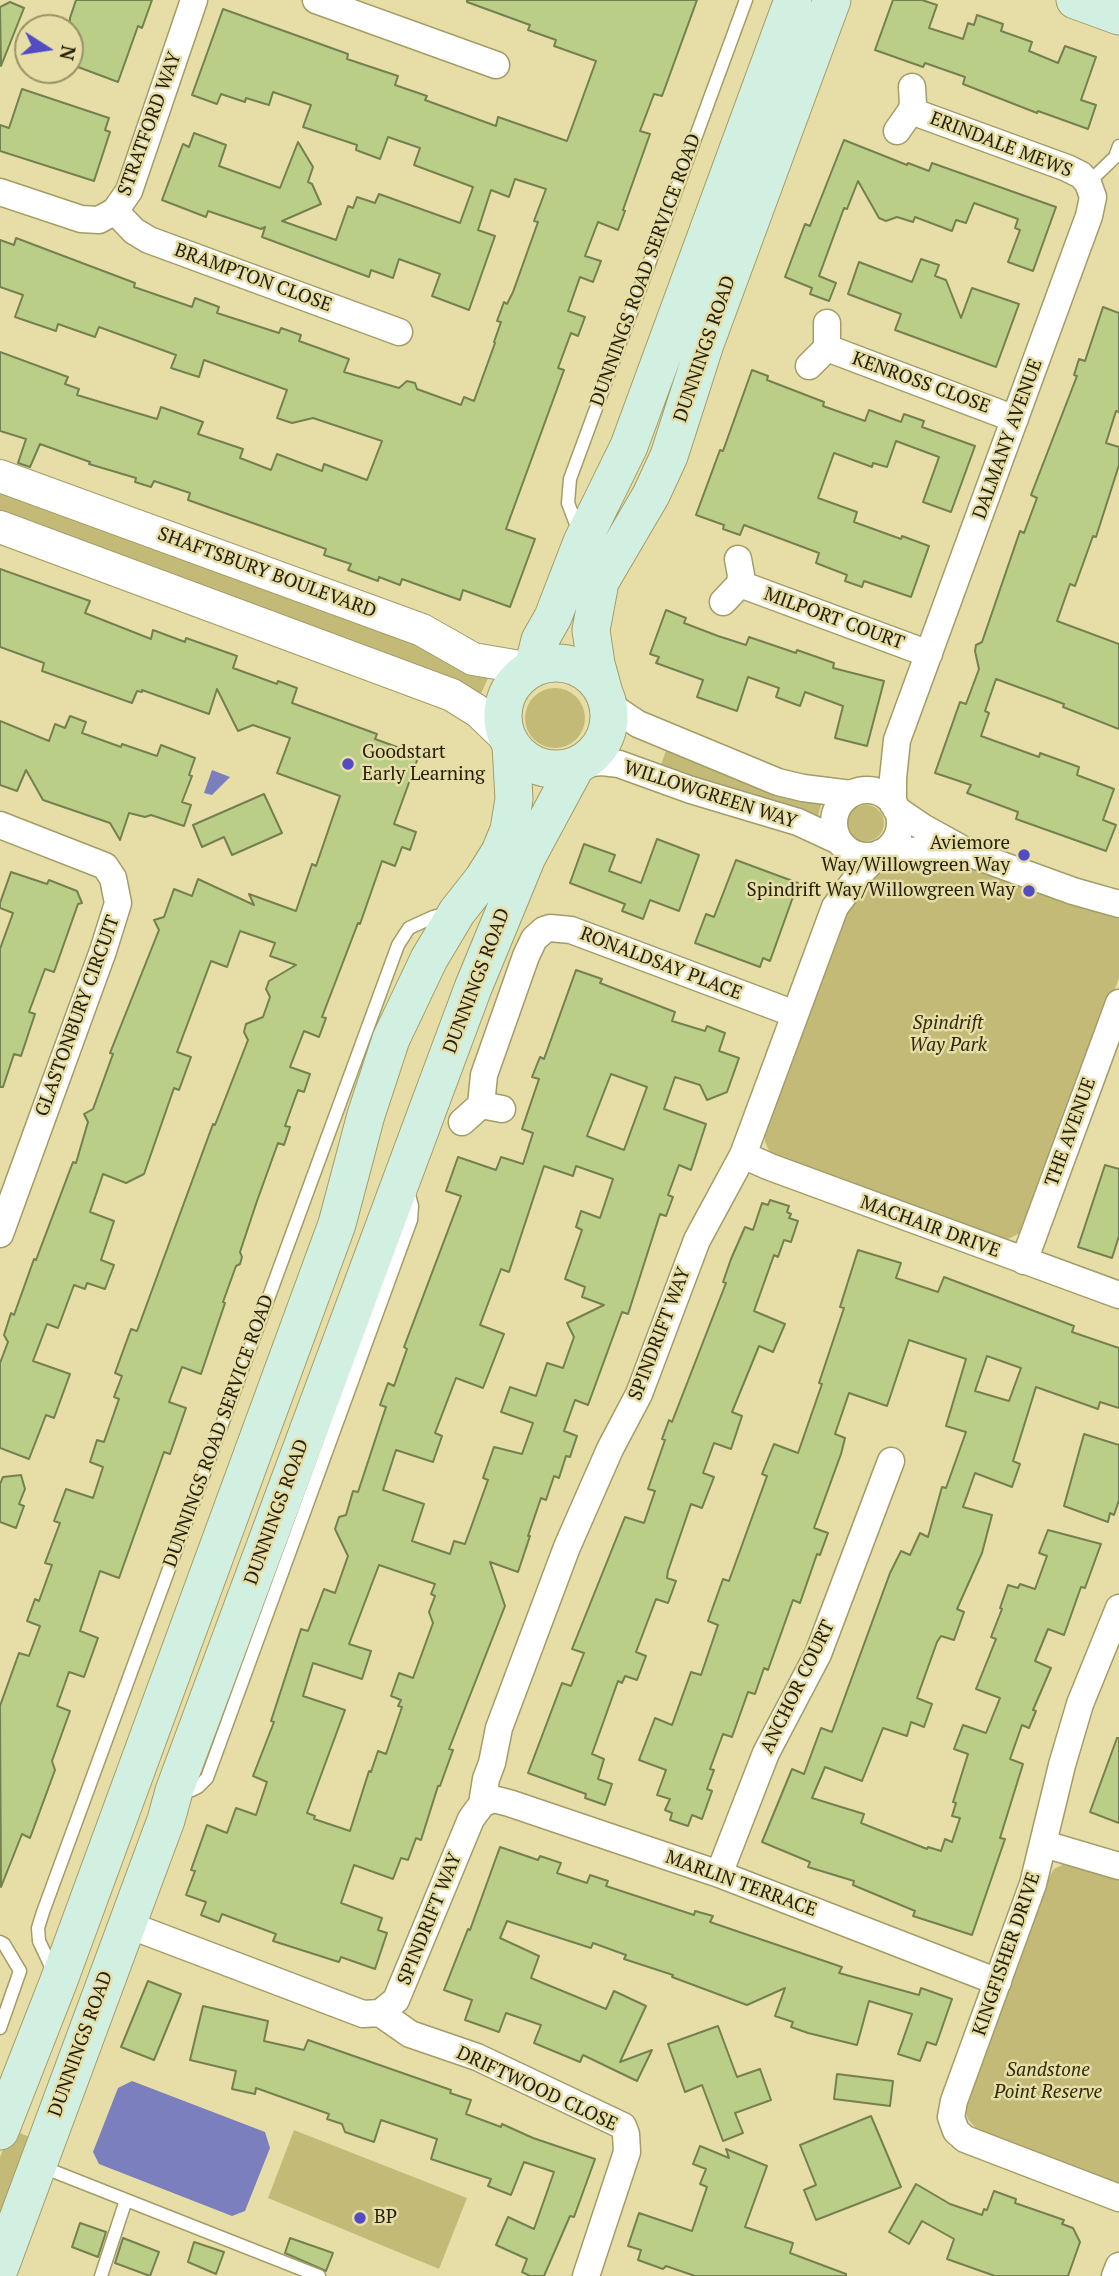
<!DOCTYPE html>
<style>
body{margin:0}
#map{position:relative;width:1119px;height:2276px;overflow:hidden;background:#e6dea6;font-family:"PT Serif",serif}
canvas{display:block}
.north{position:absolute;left:14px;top:14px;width:70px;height:70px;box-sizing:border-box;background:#e6dea6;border:2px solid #989267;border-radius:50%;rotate:102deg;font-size:19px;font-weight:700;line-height:28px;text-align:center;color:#231f09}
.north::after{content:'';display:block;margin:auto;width:24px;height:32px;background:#534bc2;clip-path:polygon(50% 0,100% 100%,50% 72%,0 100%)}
</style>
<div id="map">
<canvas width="1119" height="2276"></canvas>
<div class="north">N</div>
</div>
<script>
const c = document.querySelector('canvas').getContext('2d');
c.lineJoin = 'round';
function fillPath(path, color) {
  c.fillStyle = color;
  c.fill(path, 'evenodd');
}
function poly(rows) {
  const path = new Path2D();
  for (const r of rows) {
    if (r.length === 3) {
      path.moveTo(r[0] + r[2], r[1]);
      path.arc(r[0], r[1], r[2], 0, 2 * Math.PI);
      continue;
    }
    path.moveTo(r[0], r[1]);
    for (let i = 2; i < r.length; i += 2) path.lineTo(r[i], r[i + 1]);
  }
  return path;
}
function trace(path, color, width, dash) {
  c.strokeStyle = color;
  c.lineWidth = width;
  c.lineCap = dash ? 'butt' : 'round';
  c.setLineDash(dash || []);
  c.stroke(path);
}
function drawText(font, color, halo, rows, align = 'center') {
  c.font = font + ' "PT Serif",serif';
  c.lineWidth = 5;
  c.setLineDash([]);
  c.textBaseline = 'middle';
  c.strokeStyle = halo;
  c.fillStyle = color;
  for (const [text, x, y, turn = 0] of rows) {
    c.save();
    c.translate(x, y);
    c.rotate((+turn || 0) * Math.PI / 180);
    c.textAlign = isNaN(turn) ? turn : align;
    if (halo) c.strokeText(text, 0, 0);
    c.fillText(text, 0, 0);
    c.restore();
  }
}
fillPath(poly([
 [0,484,365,619,489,676,479,698,0,517],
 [555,718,30],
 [668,745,822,801,817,820,659,770],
 [866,823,18],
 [949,859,1119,919,1119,978,1032,1215,1020,1233,1008,1239,1000,1239,771,1155,765,1142,765,1130,843,913,882,864],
 [1070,1861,1119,1875,1119,2184,979,2132,968,2119,965,2110,1045,1884,1054,1869],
 [12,2130,32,2138,0,2224,0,2157],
 [294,2130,467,2198,439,2269,268,2198]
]), '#c4ba78');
fillPath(poly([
 [212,770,230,777,212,795,204,793],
 [132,2081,265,2132,270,2148,245,2211,232,2216,99,2164,93,2152,118,2088]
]), '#7b7fbd');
const building = poly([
 [76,0,152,0,142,28,138,26,118,82,70,64,70,18,76,0],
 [467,0,697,0,662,96,654,94,640,131,650,134,623,210,625,211,618,230,598,222,585,256,601,261,593,282,580,277,568,311,585,317,578,336,571,333,558,368,564,370,506,529,535,539,510,607,463,590,460,600,402,579,400,585,379,577,378,581,348,570,351,564,324,555,326,549,188,500,190,493,154,481,151,487,135,482,136,478,89,464,90,462,40,444,30,467,18,463,26,439,0,431,0,352,68,377,65,384,79,389,77,395,157,419,161,407,203,422,198,434,243,449,240,458,271,470,277,454,322,471,324,464,367,480,382,441,313,418,292,423,277,418,287,390,204,360,199,377,171,368,176,355,99,327,95,337,58,324,56,331,15,317,23,295,0,287,0,240,14,245,16,238,135,283,134,287,192,307,195,298,219,307,217,313,279,333,281,328,301,335,299,341,349,359,344,372,399,388,407,381,415,383,417,389,461,405,464,397,474,401,495,343,494,342,501,322,497,321,504,302,507,304,513,292,538,222,534,221,546,189,515,179,509,197,491,190,478,230,495,236,469,310,432,296,440,274,399,259,393,278,371,270,369,277,262,237,265,227,261,229,208,211,206,217,162,200,183,144,189,147,194,133,226,145,219,166,280,188,298,142,313,167,308,182,312,184,321,204,282,221,336,240,348,206,353,208,357,197,375,203,379,194,460,223,473,187,414,165,420,148,388,137,380,159,356,150,357,145,303,127,311,105,273,92,269,105,246,98,245,102,221,94,217,104,192,95,223,9,348,54,347,59,398,76,395,85,427,96,425,100,496,126,498,117,567,141,596,61,554,46,556,40,528,30,530,25,467,2,467,0],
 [893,0,922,0,937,5,929,28,963,39,968,23,974,25,977,15,1003,24,1001,31,1032,42,1029,51,1058,63,1065,46,1096,57,1081,100,1096,105,1088,129,1038,111,1037,113,963,84,965,77,925,63,923,67,875,50,893,0],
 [10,2,24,8,1,66,0,7,10,2],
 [22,89,109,118,105,130,110,132,94,181,0,151,0,125,9,128,22,89],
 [844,140,907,165,908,163,929,171,932,163,1056,207,1033,271,1008,262,1020,230,1015,228,1018,219,974,203,966,223,956,220,952,231,915,217,913,222,897,217,886,221,879,218,858,181,847,209,844,208,819,276,836,283,829,301,810,294,812,288,785,277,805,224,810,226,844,140],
 [921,259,939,265,935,276,946,280,961,318,972,288,1019,304,996,367,895,330,901,314,848,294,859,262,912,282,921,259],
 [1103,307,1119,313,1119,412,1116,411,1106,443,1119,447,1119,465,1096,537,1093,536,1075,586,1070,584,1057,621,1119,644,1119,729,1063,707,1064,704,996,679,985,711,989,713,981,736,1039,757,1040,753,1079,767,1077,775,1114,789,1103,820,1116,825,1106,851,1016,819,1018,812,967,793,971,785,935,773,960,702,966,704,979,669,975,651,976,645,982,642,1020,531,1024,533,1037,498,1031,495,1077,376,1074,375,1079,359,1085,361,1103,307],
 [752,370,768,376,767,380,824,402,823,406,865,421,869,410,901,422,904,414,924,421,922,427,975,446,951,512,923,502,939,457,896,441,887,467,873,463,872,467,834,453,818,498,857,512,854,522,901,539,902,536,929,546,911,597,864,581,862,587,845,581,847,575,816,563,819,553,744,525,740,535,723,529,724,525,696,515,720,450,723,451,752,370],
 [0,569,90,601,85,613,151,639,153,630,185,642,186,638,237,656,233,668,277,684,278,681,297,688,292,703,377,734,375,739,419,755,394,824,416,832,410,850,402,847,395,866,382,861,360,924,358,923,322,1017,326,1018,319,1037,304,1031,290,1067,310,1074,304,1092,298,1090,285,1126,290,1127,284,1145,278,1143,257,1201,240,1252,242,1257,240,1264,236,1266,223,1302,225,1303,201,1374,182,1367,169,1402,186,1408,170,1454,164,1452,119,1578,100,1571,80,1631,98,1638,84,1677,69,1672,57,1706,70,1711,52,1761,55,1770,30,1838,22,1834,1,1887,0,1706,19,1653,29,1656,40,1626,27,1621,35,1599,39,1601,52,1565,45,1563,60,1523,54,1521,66,1489,93,1498,103,1467,90,1462,97,1440,104,1442,119,1399,114,1397,122,1376,115,1373,131,1329,137,1331,213,1124,215,1125,248,1040,244,1032,246,1024,263,1017,270,997,266,989,269,981,296,965,270,956,275,943,240,931,227,967,211,961,177,1052,191,1057,179,1090,174,1088,144,1174,126,1183,103,1174,90,1212,114,1221,101,1260,114,1265,105,1289,87,1283,85,1289,74,1285,58,1328,47,1324,33,1361,70,1374,54,1418,46,1415,29,1459,0,1448,0,1363,8,1342,4,1335,11,1313,14,1315,34,1259,36,1260,73,1162,76,1163,88,1122,84,1114,93,1109,113,1054,110,1053,159,930,154,920,164,917,174,889,192,896,198,879,254,905,249,894,296,911,312,864,316,866,340,796,277,773,290,738,253,725,238,731,217,689,209,714,142,690,142,692,137,691,132,703,42,671,44,663,0,647,0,569],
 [666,610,686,618,684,623,718,636,746,645,749,637,796,653,797,650,834,663,833,668,884,681,867,746,835,738,843,706,805,692,800,706,776,697,779,688,748,677,737,711,697,697,703,680,656,663,659,657,650,654,666,610],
 [70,716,86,722,82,733,121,747,122,744,157,756,161,745,195,758,189,775,192,776,182,802,191,805,184,826,151,815,145,817,129,813,120,840,110,823,43,800,26,770,17,791,0,785,0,721,49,741,55,724,65,728,70,716],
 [264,794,282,833,232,855,224,837,202,847,193,825,264,794],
 [657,839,699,855,679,911,650,900,643,919,622,911,625,904,570,883,584,844,615,855,609,871,641,883,657,839],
 [736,860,798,883,770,961,763,958,760,967,695,943,706,914,714,917,736,860],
 [11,872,47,884,49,880,77,891,82,903,78,904,54,972,45,969,29,1012,35,1014,21,1056,14,1054,3,1087,0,1087,0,949,13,913,0,908,0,903,11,872],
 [576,970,602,979,600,983,675,1012,672,1021,705,1031,707,1026,725,1033,719,1051,739,1058,727,1092,707,1100,700,1085,675,1077,664,1109,706,1124,691,1170,679,1165,668,1195,673,1197,666,1216,660,1214,628,1314,622,1312,588,1405,575,1400,564,1431,577,1436,570,1457,566,1456,559,1478,554,1476,546,1500,541,1498,528,1536,530,1536,518,1572,490,1562,505,1606,449,1749,453,1750,440,1786,438,1786,421,1840,416,1838,408,1860,401,1858,393,1879,354,1865,341,1903,382,1918,378,1930,387,1933,375,1969,341,1957,339,1962,273,1941,276,1934,222,1914,219,1922,201,1915,206,1902,186,1895,195,1871,191,1870,207,1825,227,1833,236,1808,256,1815,267,1782,253,1776,274,1722,271,1721,301,1629,308,1631,324,1589,335,1593,348,1556,335,1529,339,1517,346,1515,353,1491,358,1492,386,1407,380,1405,388,1383,394,1386,407,1349,404,1347,461,1196,446,1191,458,1157,496,1170,501,1157,523,1164,533,1133,522,1129,539,1079,532,1077,540,1057,544,1059,576,970],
 [611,1074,647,1087,624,1150,587,1136,611,1074],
 [544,1166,573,1176,576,1166,613,1179,600,1218,581,1211,576,1227,582,1230,565,1279,585,1287,582,1297,604,1305,567,1323,574,1337,563,1368,547,1363,536,1396,510,1387,501,1412,533,1423,522,1454,494,1447,483,1478,488,1480,465,1544,454,1541,450,1554,412,1541,424,1504,383,1490,396,1450,433,1462,442,1436,435,1433,456,1378,483,1388,504,1334,480,1325,501,1269,509,1272,544,1166],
 [379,1565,435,1584,431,1594,435,1596,429,1612,433,1623,413,1678,399,1673,391,1696,401,1700,398,1706,402,1707,386,1754,378,1751,371,1772,369,1771,350,1831,314,1819,315,1816,307,1813,345,1710,303,1696,313,1663,362,1679,371,1651,349,1644,379,1565],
 [1105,1165,1119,1169,1119,1236,1112,1258,1078,1247,1105,1165],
 [770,1200,789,1206,787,1212,791,1214,789,1218,798,1221,791,1242,784,1240,778,1257,774,1255,754,1311,785,1324,773,1352,759,1346,732,1412,742,1416,731,1449,714,1443,703,1473,714,1477,702,1508,691,1504,668,1571,667,1578,676,1581,668,1603,656,1599,636,1652,646,1656,637,1680,625,1676,622,1683,618,1681,592,1754,604,1759,598,1779,612,1784,605,1805,585,1798,586,1794,528,1773,562,1683,571,1686,584,1653,572,1649,625,1517,644,1523,655,1491,648,1489,665,1440,662,1439,669,1420,672,1422,726,1283,723,1282,731,1259,745,1227,753,1230,762,1203,768,1205,770,1200],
 [858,1250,901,1263,896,1278,938,1292,944,1277,1074,1326,1072,1332,1119,1348,1119,1408,1100,1402,1098,1409,1036,1387,1013,1461,1020,1464,1012,1487,975,1473,963,1507,992,1515,982,1553,957,1609,964,1612,954,1640,941,1636,937,1642,917,1698,932,1704,924,1727,911,1722,907,1736,883,1728,862,1781,825,1767,812,1798,864,1814,861,1823,927,1849,928,1847,941,1851,945,1839,952,1842,960,1818,952,1816,956,1803,953,1802,968,1754,954,1749,963,1725,986,1733,1000,1698,976,1689,996,1639,991,1637,1002,1609,1000,1608,1008,1585,1018,1588,1020,1584,1035,1589,1047,1556,1039,1553,1048,1530,1101,1544,1085,1588,1081,1587,1064,1635,1048,1629,1035,1661,1051,1668,1033,1710,1036,1711,1029,1728,1022,1725,1010,1759,1023,1764,1000,1838,1005,1839,972,1935,913,1916,915,1911,853,1885,854,1881,808,1867,810,1862,762,1842,792,1769,804,1774,821,1728,832,1732,890,1573,901,1551,910,1555,920,1533,928,1537,942,1487,946,1488,966,1432,946,1426,966,1359,909,1340,887,1406,849,1393,835,1434,845,1438,841,1454,814,1528,828,1533,820,1555,817,1554,800,1603,793,1600,768,1670,764,1668,755,1694,748,1692,732,1737,723,1734,710,1769,714,1770,707,1789,712,1791,702,1819,692,1815,688,1826,670,1820,672,1813,665,1810,670,1799,657,1795,666,1770,639,1760,655,1718,672,1725,691,1672,701,1675,718,1625,708,1621,723,1579,729,1581,767,1476,762,1474,774,1444,798,1453,822,1384,819,1383,844,1308,840,1307,858,1250],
 [987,1356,1021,1368,1009,1401,975,1391,987,1356],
 [1084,1434,1119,1445,1119,1500,1114,1515,1110,1513,1108,1522,1064,1506,1084,1434],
 [21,1475,25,1489,19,1504,24,1506,16,1528,0,1522,0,1484,3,1477,21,1475],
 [1117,1738,1119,1738,1119,1823,1090,1812,1117,1738],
 [500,1847,538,1860,540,1856,561,1863,557,1873,587,1883,590,1875,608,1881,606,1886,694,1915,695,1911,713,1916,710,1922,842,1967,839,1973,919,1995,921,1988,952,1999,936,2045,927,2042,920,2061,898,2054,912,2014,869,2001,857,2045,808,2033,791,2027,793,2022,775,2016,785,1988,747,2005,672,1977,673,1975,624,1959,626,1955,593,1943,591,1948,507,1921,500,1938,539,1956,531,1978,606,2009,614,1991,646,2006,620,2062,652,2050,637,2081,583,2055,580,2062,534,2043,541,2025,506,2013,499,2032,465,2020,472,2000,444,1990,468,1929,470,1930,500,1847],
 [148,1981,181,1994,154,2060,121,2047,148,1981],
 [203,2006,268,2021,264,2041,304,2050,308,2040,451,2090,450,2093,471,2100,466,2114,501,2127,502,2124,533,2138,595,2159,574,2217,570,2216,544,2276,530,2276,522,2272,527,2259,496,2245,508,2217,534,2229,554,2172,524,2162,511,2195,488,2186,491,2179,431,2159,437,2139,381,2120,374,2142,345,2132,342,2124,327,2119,329,2114,256,2088,255,2094,232,2089,236,2071,190,2060,203,2006],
 [718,2026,737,2077,760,2069,771,2100,735,2113,743,2133,723,2141,702,2085,685,2092,668,2044,718,2026],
 [837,2074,893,2081,890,2106,834,2099,837,2074],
 [871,2116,901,2187,816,2220,804,2190,816,2185,800,2145,871,2116],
 [700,2146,729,2158,726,2149,767,2166,745,2227,793,2243,790,2253,846,2274,846,2276,695,2276,666,2266,663,2269,638,2260,641,2250,628,2246,639,2213,692,2231,707,2187,700,2184,706,2169,693,2164,700,2146],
 [916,2184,950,2204,982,2215,984,2209,987,2210,994,2191,1016,2199,1015,2203,1064,2220,1062,2224,1073,2228,1080,2242,1068,2276,995,2276,947,2259,954,2239,922,2221,909,2244,889,2232,916,2184],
 [80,2223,106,2232,98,2257,72,2247,80,2223],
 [123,2238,159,2252,150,2276,115,2263,123,2238],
 [290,2238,333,2253,326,2271,285,2253,290,2238],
 [194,2242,224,2252,216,2274,188,2262,194,2242]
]);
fillPath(building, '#bbce88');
trace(building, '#74814f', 2);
const service = poly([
 [1088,183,1115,157,1119,146],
 [579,532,568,503,570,479,746,0],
 [179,1791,192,1790,198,1787,207,1778,411,1220,412,1206,408,1191],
 [0,1942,4,1944,20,1971,0,2028],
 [54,1973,39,1941,38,1928,43,1912,398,945,409,928,433,917,448,913],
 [40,2166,319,2276],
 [101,2276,126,2200]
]);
const minor = poly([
 [316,0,496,65],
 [897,131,911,111,913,104,912,87],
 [0,192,81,219,99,220,115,211,129,191,194,0],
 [115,211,134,231,149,240,399,332],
 [827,348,1015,419],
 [809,366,827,348,827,323],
 [740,584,929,654],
 [723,602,740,584,741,575,738,559],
 [605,697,617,710,638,724,778,782,803,788,851,794],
 [579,764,602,762,619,764,691,790,798,822,839,841],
 [867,823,33],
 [893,804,893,778,897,740,1089,216,1093,197,1088,183,1081,175,1067,168,911,111],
 [896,809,924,828,971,854,1073,891,1119,904],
 [0,825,105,866,113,878,118,903,103,951,0,1234],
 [883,852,931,850,959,853],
 [481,1105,484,1075,526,956,534,939,544,930,550,928,571,930,795,1014],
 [462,1122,481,1105,502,1109],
 [743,1155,770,1167,1119,1295],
 [1024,1261,1119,1003],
 [1119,1608,1080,1704,1062,1765,1033,1884,954,2101,951,2117,956,2131,965,2139,1119,2198],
 [482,1804,493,1799,509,1803,719,1874,998,1982],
 [1044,1844,1119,1866],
 [719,1874,766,1753,818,1654,891,1461],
 [126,1924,363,2014,380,2013,396,2000,471,1819,482,1804,486,1779,492,1763,499,1728,567,1547,610,1449,639,1394,697,1240,743,1155,835,907,862,871,880,853],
 [380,2013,410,2034,477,2057,623,2126,626,2134,627,2152,586,2276],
 [1115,2276,1119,2266]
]);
const tertiary = poly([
 [0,476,422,630,473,659,532,669],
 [0,527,452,695,479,712,508,740]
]);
const secondary = poly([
 [1075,0,1119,16],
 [556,716,53],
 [533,668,540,640,553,617,582,542,629,446,793,0],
 [604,693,596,664,591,630,600,582,651,495,669,456,705,344,832,0],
 [0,2131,58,1983,337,1224,366,1115,391,1039,429,959,457,912,483,879,500,852,509,830,514,799,511,745],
 [0,2267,166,1820,174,1791,473,988,527,857,576,766]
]);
trace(service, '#a49c66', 15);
trace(minor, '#a49c66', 29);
trace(tertiary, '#a49c66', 34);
trace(secondary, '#a49c66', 39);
trace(service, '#fff', 12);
trace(minor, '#fff', 26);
trace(tertiary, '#fff', 32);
trace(secondary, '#d2f0e2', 37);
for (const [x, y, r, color] of [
 [348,764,7,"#534bc2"],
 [1024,855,7,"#534bc2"],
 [1029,891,7,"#534bc2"],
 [360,2218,7,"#534bc2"]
]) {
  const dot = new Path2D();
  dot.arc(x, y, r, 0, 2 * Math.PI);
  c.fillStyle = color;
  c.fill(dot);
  trace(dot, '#e6dea6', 2.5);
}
drawText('19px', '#231f09', '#e6dea6', [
 ["STRATFORD WAY",150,124,-70],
 ["ERINDALE MEWS",1001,145,21],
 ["DUNNINGS ROAD SERVICE ROAD",646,270,-70],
 ["BRAMPTON CLOSE",253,278,20],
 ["DUNNINGS ROAD",705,349,-71],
 ["KENROSS CLOSE",921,383,20],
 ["DALMANY AVENUE",1008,439,-70],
 ["SHAFTSBURY BOULEVARD",267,573,20],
 ["MILPORT COURT",834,619,20],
 ["WILLOWGREEN WAY",710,795,18],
 ["RONALDSAY PLACE",661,964,21],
 ["DUNNINGS ROAD",477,981,-69],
 ["GLASTONBURY CIRCUIT",78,1016,-70],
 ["THE AVENUE",1071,1132,-70],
 ["MACHAIR DRIVE",930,1227,20],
 ["SPINDRIFT WAY",660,1334,-69],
 ["DUNNINGS ROAD SERVICE ROAD",219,1431,-70],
 ["DUNNINGS ROAD",277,1512,-70],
 ["ANCHOR COURT",798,1687,-64],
 ["MARLIN TERRACE",741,1884,20],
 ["SPINDRIFT WAY",430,1919,-68],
 ["KINGFISHER DRIVE",1007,1954,-71],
 ["DUNNINGS ROAD",81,2044,-70],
 ["DRIFTWOOD CLOSE",537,2089,25]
]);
drawText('19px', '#231f09', '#e6dea6', [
 ["Goodstart",362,753],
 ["Early Learning",362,775],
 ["Aviemore",1010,844,"right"],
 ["Way/Willowgreen Way",1010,866,"right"],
 ["Spindrift Way/Willowgreen Way",1015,891,"right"],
 ["BP",374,2218]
], 'left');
drawText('italic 19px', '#2f2a09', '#e6dea6', [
 ["Spindrift",948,1024],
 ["Way Park",948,1046],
 ["Sandstone",1048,2071],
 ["Point Reserve",1048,2093]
]);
</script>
